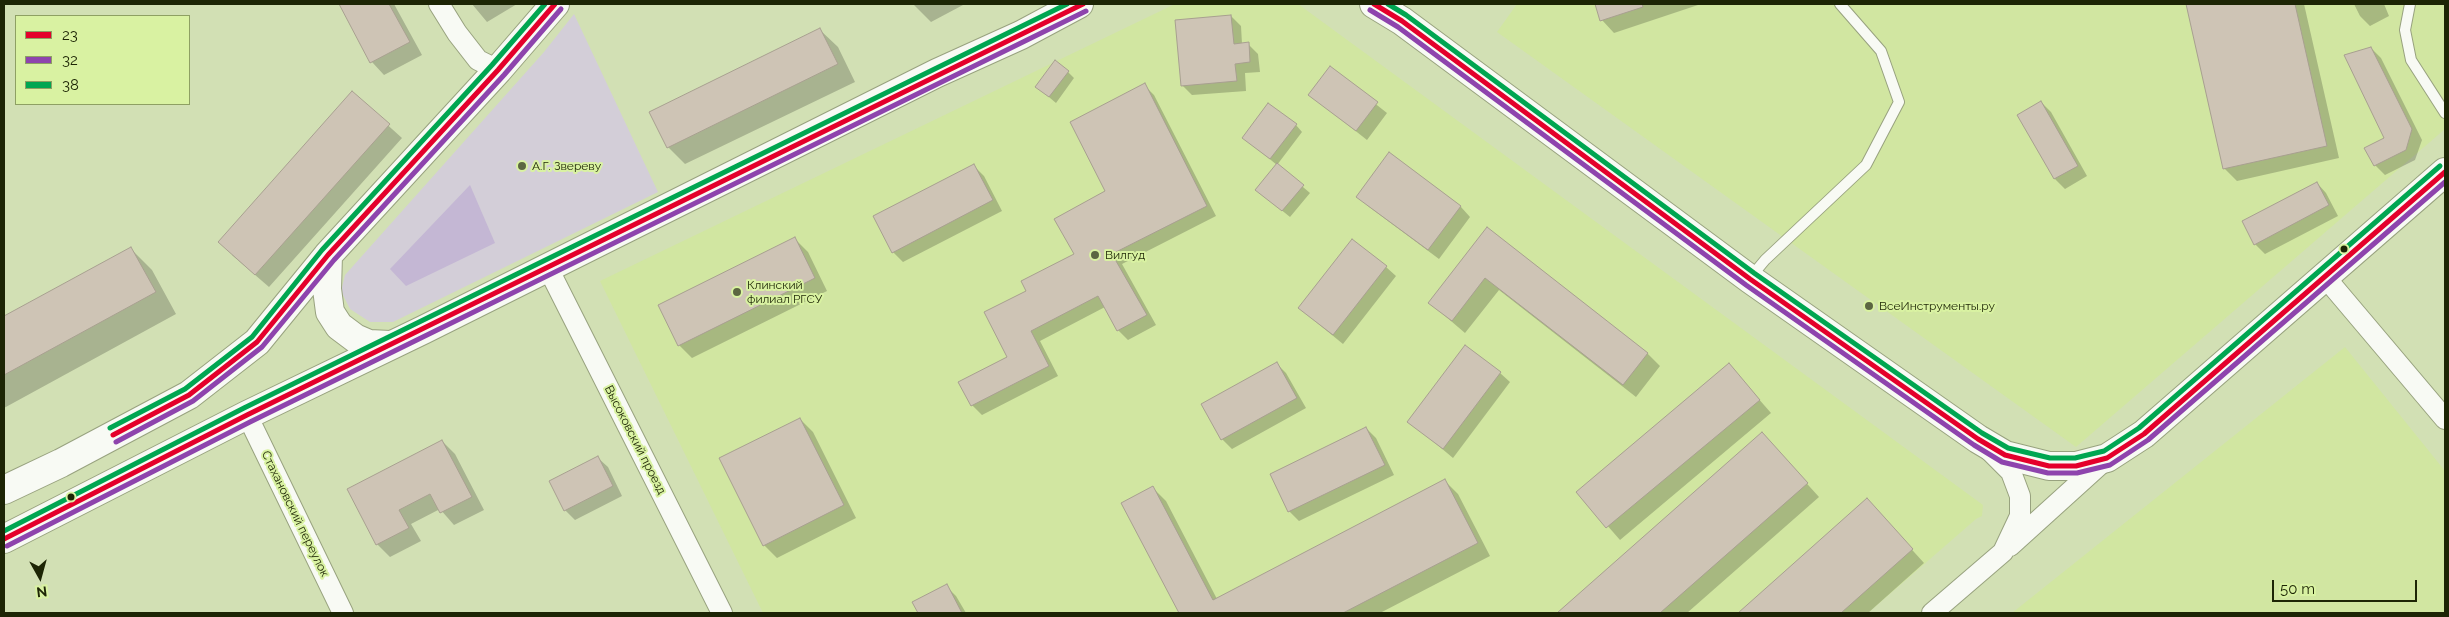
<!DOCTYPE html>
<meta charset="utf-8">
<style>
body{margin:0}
#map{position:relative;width:2449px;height:617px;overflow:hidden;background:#d2e0b4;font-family:Raleway,sans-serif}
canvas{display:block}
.frame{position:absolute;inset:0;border:5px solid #1d2505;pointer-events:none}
.legend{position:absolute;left:15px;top:15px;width:175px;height:90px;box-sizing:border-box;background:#d9f2a2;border:1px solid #8ea063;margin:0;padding:6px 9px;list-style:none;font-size:15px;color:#1d2505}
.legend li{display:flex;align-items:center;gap:10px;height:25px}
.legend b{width:25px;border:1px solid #8ea063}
.north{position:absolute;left:15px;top:552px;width:50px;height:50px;-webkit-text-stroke:4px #d9f2a2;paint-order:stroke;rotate:173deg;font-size:14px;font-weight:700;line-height:20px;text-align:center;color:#1d2505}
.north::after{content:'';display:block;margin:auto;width:18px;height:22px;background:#1d2505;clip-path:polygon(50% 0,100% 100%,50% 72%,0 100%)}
.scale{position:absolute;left:2272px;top:580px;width:145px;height:22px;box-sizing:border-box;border:2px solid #1d2505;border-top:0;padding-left:6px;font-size:15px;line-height:18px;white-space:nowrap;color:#1d2505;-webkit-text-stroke:4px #d9f2a2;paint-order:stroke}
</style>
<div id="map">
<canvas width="2449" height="617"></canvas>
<div class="frame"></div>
<ul class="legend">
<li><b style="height:6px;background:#e4002b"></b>23</li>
<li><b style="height:6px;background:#8e44ad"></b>32</li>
<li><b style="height:6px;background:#00a651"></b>38</li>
</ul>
<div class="north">N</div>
<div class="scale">50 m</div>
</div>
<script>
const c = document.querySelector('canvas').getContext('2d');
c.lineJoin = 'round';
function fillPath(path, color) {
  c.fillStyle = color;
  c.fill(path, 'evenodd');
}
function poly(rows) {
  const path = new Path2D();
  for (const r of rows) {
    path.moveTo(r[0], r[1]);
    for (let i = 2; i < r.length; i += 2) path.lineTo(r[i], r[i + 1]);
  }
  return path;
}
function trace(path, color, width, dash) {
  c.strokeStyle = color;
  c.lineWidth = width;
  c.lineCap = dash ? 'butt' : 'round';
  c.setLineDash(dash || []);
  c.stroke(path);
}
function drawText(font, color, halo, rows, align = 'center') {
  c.font = font + ' Raleway,sans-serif';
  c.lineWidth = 4;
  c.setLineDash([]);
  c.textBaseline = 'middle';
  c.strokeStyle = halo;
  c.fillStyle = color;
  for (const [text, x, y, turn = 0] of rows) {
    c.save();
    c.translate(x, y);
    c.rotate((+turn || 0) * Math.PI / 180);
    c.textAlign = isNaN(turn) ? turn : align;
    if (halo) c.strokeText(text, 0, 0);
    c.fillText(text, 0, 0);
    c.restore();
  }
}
fillPath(poly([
 [1175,4,1298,4,1983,505,1982,516,1976,519,1868,613,763,613,600,281],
 [1517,4,2445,4,2445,129,2076,447,1497,32],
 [2345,347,2445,471,2445,613,2012,613]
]), '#d1e6a1');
fillPath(poly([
 [574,14,658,192,393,322,370,322,350,309,341,291,345,275,544,52]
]), '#d3ced8');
fillPath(poly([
 [470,185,495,243,406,286,390,269]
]), '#c4b7d4');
fillPath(poly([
 [340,4,394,4,422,55,384,75,372,62],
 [472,4,517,4,487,22],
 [913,4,963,4,963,5,931,22],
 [1596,4,1701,4,1614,33,1602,20],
 [2187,4,2304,4,2339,158,2237,181,2224,168],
 [2354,4,2384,4,2389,16,2370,26,2360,16],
 [1231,16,1241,26,1242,44,1248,44,1258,54,1260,72,1245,73,1246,91,1192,95,1182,85],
 [820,30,838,47,855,82,685,164,668,147],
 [2371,48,2381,58,2422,140,2415,160,2385,175,2375,165,2366,149,2386,139],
 [1330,68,1387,113,1367,140,1310,95],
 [1068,72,1074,78,1056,103,1037,87],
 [1144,85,1154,95,1216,216,1122,264,1156,325,1128,340,1118,330,1105,307,1040,341,1058,376,982,415,972,405,1009,357,1028,291,1076,255,1107,191],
 [352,93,402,138,269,287,232,255],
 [2041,102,2051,112,2087,176,2065,189,2055,179,2018,115],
 [1296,125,1302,132,1277,165,1310,193,1290,217,1264,196,1277,165,1244,138],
 [1389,154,1461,207,1470,217,1439,259,1368,206,1358,196],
 [974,166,984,176,1002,211,903,262,893,252],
 [2317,183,2326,193,2338,216,2265,254,2255,244],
 [1487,229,1647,353,1660,366,1636,397,1499,290,1465,333,1430,303],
 [795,239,808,252,827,291,692,358,679,345],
 [131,249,152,270,176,314,4,408,4,318],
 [1386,267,1396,276,1343,344,1299,308],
 [1276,363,1286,373,1306,408,1232,449,1222,439],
 [1729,365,1771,413,1620,540,1578,492],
 [1500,373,1510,382,1453,458,1409,421],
 [800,419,813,432,856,518,777,558,764,545],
 [1366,428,1376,438,1394,475,1299,521,1289,511,1271,474],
 [1762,434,1819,497,1687,613,1559,613],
 [442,441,455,454,484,510,454,525,440,509,411,524,421,541,390,557,377,544],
 [598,458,608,467,622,496,575,520,565,510],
 [1445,481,1458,494,1490,556,1380,613,1180,613,1123,504,1153,488,1166,501,1217,599],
 [1867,500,1924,563,1868,613,1740,613],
 [946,586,956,596,966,613,919,613,914,603]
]), '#0003');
const building = poly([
 [339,4,389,4,410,42,370,63,339,4],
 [1595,4,1642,4,1643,7,1600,21,1595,4],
 [2186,4,2295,4,2327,146,2223,169,2186,4],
 [1231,15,1234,44,1249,42,1250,62,1235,64,1237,81,1181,86,1175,20,1231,15],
 [820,28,838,64,667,148,649,112,820,28],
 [2371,47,2412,129,2406,150,2374,166,2364,148,2384,138,2344,55,2371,47],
 [1055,60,1069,71,1049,97,1035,87,1055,60],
 [1330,66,1378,102,1356,131,1308,95,1330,66],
 [1145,83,1207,206,1112,254,1147,315,1117,331,1098,296,1031,331,1049,366,971,406,958,382,1007,357,984,312,1026,291,1021,281,1074,254,1054,219,1105,191,1070,122,1145,83],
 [352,91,390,124,255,275,218,242,352,91],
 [2041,101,2078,166,2054,179,2017,115,2041,101],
 [1268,103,1297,124,1270,159,1242,138,1268,103],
 [1389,152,1461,206,1428,250,1356,197,1389,152],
 [1277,163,1304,185,1282,211,1255,190,1277,163],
 [974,164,993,200,892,253,873,216,974,164],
 [2317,182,2329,205,2254,245,2242,221,2317,182],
 [1487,227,1648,353,1623,385,1485,278,1452,321,1428,303,1487,227],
 [795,237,815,278,678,346,658,305,795,237],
 [1352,239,1387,266,1333,335,1298,308,1352,239],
 [131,247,156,292,4,375,4,316,131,247],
 [1465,345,1501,372,1443,449,1407,422,1465,345],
 [1277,362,1297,398,1221,440,1201,404,1277,362],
 [1729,363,1760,400,1606,528,1576,492,1729,363],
 [800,418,844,505,763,546,719,458,800,418],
 [1366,427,1385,465,1288,512,1270,474,1366,427],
 [1762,432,1808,483,1660,613,1557,613,1762,432],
 [442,440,472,497,440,513,430,494,399,510,409,528,376,545,347,489,442,440],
 [598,456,613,486,564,511,549,481,598,456],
 [1445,479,1478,543,1343,613,1179,613,1121,503,1153,486,1213,600,1445,479],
 [1867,498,1913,549,1841,613,1738,613,1867,498],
 [947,584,962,613,918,613,912,602,947,584]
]);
fillPath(building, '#cec4b5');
trace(building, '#a8a090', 1);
const lane = poly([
 [2410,4,2405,30,2411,60,2445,113],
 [1750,278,1765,260,1866,165,1899,102,1881,51,1840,4]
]);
const street = poly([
 [439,4,457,33,478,60,498,70],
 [548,268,722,613],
 [2325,277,2445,419],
 [247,415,343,613],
 [2010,546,2105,460],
 [1932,613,2003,552,2020,516,2020,496,2011,472,1990,451]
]);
const secondary = poly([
 [1374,4,1402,21,1750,279,1978,439,2005,455,2049,466,2076,466,2107,458,2144,434,2445,172]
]);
const highway = poly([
 [328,255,327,289,330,312,339,326,355,338,369,344,390,345],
 [4,490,61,463,189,395,257,342,328,255,498,70,555,4],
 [4,539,247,415,423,330,937,73,1021,35,1079,4]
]);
trace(lane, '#98a27f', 12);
trace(street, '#98a27f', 22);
trace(secondary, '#98a27f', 30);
trace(highway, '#98a27f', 30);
trace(lane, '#f8faf4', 10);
trace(street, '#f8faf4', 20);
trace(secondary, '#f8faf4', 28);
trace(highway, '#f8faf4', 28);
trace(poly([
 [1374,4,1402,21,1750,279,1978,439,2005,455,2049,466,2076,466,2107,458,2144,434,2445,172],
 [113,435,189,395,257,342,328,255,498,70,555,4],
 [4,539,247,415,1083,4]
]), '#e4002b', 5);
trace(poly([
 [1370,10,1398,27,1746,285,1974,445,2002,462,2048,473,2077,473,2110,465,2148,440,2445,182],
 [116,442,193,401,262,347,334,260,504,75,561,9],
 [7,546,250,422,1086,11]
]), '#8e44ad', 5);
trace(poly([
 [1388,4,1406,15,1754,273,1982,433,2008,448,2050,458,2075,458,2104,451,2139,428,2440,166],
 [110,428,185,389,252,337,322,250,492,65,545,4],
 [4,531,244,408,1067,4]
]), '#00a651', 5);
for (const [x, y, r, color] of [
 [522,166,5,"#5c6642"],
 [2344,249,4.5,"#1d2505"],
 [1095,255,5,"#5c6642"],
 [737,292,5,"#5c6642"],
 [1869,306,5,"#5c6642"],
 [71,497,4.5,"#1d2505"]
]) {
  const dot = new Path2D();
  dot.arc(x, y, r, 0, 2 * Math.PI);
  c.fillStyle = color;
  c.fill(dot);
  trace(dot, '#d9f2a2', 2);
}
drawText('12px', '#1d2505', '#d9f2a2', [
 ["А.Г. Звереву",532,166],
 ["Вилгуд",1105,255],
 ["Клинский",747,285],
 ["филиал РГСУ",747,299],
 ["ВсеИнструменты.ру",1879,306]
], 'left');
drawText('12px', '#1d2505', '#d9f2a2', [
 ["Высоковский проезд",635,440,63],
 ["Стахановский переулок",295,514,64]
]);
</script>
